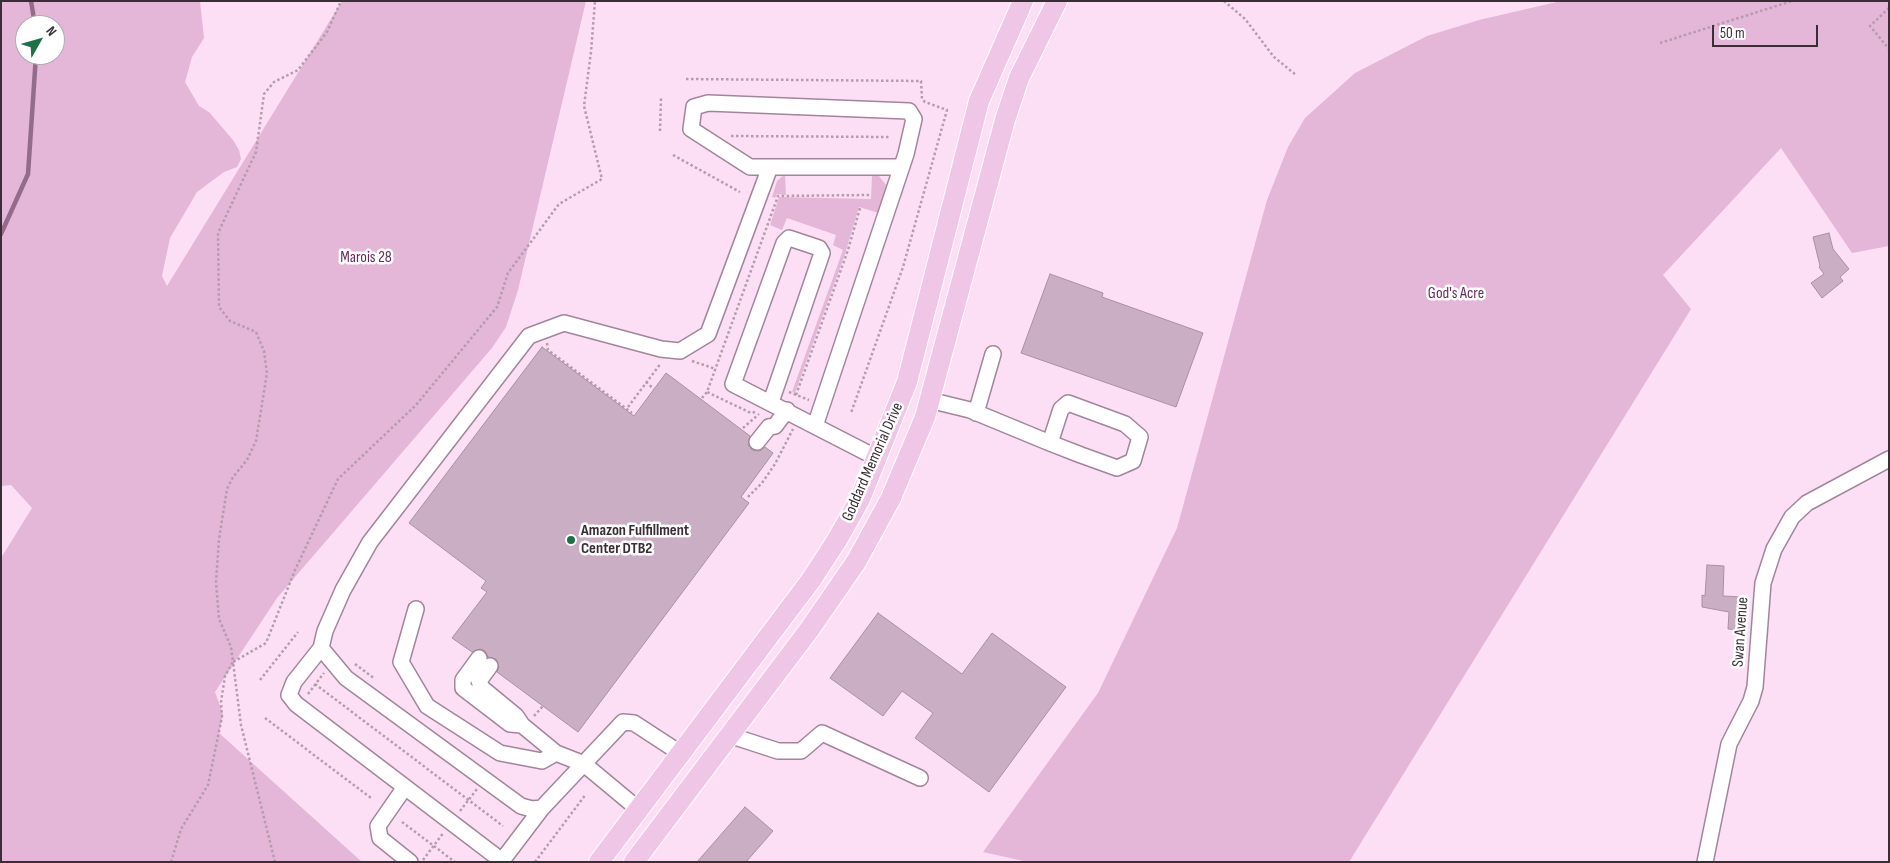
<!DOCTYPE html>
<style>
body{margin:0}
#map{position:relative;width:1890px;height:863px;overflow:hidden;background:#fddff5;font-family:"Sofia Sans Condensed",sans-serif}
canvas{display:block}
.frame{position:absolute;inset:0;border:2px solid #392e36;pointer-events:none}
.north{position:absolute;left:15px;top:15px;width:50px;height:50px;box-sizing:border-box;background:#fff;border:1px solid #b0abaf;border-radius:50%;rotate:52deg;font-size:14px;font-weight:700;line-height:20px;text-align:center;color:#392e36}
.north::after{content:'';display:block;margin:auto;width:18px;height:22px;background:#1b7245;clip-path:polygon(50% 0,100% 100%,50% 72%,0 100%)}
.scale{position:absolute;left:1712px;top:25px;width:106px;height:22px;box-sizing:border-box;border:2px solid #392e36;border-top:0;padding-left:6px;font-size:15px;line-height:18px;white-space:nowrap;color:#392e36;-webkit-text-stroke:4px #fff;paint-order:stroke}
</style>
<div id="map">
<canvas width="1890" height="863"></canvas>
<div class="frame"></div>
<div class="north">N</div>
<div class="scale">50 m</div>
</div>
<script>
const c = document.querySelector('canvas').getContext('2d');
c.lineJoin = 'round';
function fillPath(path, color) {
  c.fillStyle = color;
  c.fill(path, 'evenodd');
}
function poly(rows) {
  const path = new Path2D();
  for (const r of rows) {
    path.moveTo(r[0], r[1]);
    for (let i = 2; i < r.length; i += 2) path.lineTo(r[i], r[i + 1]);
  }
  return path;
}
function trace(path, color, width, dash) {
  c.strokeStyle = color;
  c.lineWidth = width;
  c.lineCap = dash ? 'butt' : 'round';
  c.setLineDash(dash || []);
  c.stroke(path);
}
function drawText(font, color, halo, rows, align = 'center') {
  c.font = font + ' "Sofia Sans Condensed",sans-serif';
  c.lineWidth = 5;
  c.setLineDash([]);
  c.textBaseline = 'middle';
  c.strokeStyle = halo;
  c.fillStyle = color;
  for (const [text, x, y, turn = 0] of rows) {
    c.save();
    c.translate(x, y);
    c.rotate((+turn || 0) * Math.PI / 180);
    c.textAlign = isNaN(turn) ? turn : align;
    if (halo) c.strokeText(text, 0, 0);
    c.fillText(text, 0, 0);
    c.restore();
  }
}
fillPath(poly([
 [1,1,200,1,204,38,192,57,185,82,199,106,209,112,233,140,239,150,241,159,237,167,224,172,197,192,170,238,162,276,167,286,342,1,586,1,518,290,506,327,492,348,277,598,215,692,223,714,219,733,362,862,1,862,1,558,32,508,11,485,1,486],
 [25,25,55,25,55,55,25,55],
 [1561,1,1889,1,1889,246,1852,253,1781,148,1663,275,1691,309,1349,862,1028,862,983,852,1098,693,1177,528,1267,200,1288,147,1305,118,1355,73,1427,36,1479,20],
 [785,174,786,195,777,194,775,198,772,197,777,181],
 [872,176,879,176,886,185,879,213,859,207,845,254,795,393,792,392,843,250,833,245,836,235,787,218,782,230,770,225,779,197,871,199]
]), '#e4b6d8');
trace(poly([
 [31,1,35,25],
 [1,234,28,174,36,55]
]), '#936c8a', 4.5);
const building = poly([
 [1829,233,1833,249,1849,269,1840,277,1843,281,1822,298,1811,283,1824,274,1819,267,1820,266,1813,237,1829,233],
 [1050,274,1103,293,1102,297,1203,333,1176,407,1021,353,1050,274],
 [542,347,634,416,666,373,750,436,748,445,752,450,760,451,765,447,773,453,741,497,749,503,578,732,497,672,499,667,496,659,488,657,485,651,480,649,472,652,452,638,487,592,481,588,486,581,409,523,542,347],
 [1707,565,1724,566,1723,596,1742,597,1740,630,1728,629,1729,612,1702,607,1702,595,1705,596,1707,565],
 [878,613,962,674,992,633,1066,687,989,792,915,738,933,713,902,691,883,716,830,678,878,613],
 [745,807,773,831,746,862,697,862,745,807]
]);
fillPath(building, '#caaec3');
trace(building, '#aa8ea3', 1);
const minor = poly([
 [929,400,970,410,1050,443,1081,455,1117,468,1133,461,1140,437,1125,424,1068,403,1061,409,1050,443],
 [771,402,822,253,819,248,789,238,784,243,733,384,877,458],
 [976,413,993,354],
 [815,426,906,154,914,119,909,111,708,103,694,107,691,129,750,167,900,167],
 [757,442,769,427,775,426,787,410],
 [416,609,401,662,427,706,500,753,542,761,556,753],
 [321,648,294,682,289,695,296,704,502,861],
 [479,658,463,680,463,688,510,724,522,725],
 [490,666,479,681,482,688,516,716,522,725,556,753,584,764,638,809],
 [729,735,778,751,801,751,822,733,920,778],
 [680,753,634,723,623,722,542,808,532,809,521,806,346,678,321,648,325,631,343,590,370,542,529,336,564,323,661,349,680,351,708,334,770,167],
 [405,787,378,826,380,838,410,862],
 [501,862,542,808],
 [1705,862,1729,744,1751,701,1755,687,1763,583,1774,549,1792,517,1807,503,1889,459]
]);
const major = poly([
 [599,862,811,580,837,540,860,499,907,382,979,101,1023,1],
 [634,862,809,630,856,562,891,498,925,417,1005,120,1019,78,1057,1]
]);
trace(minor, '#a1869a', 18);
trace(major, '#fff', 22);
trace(poly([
 [1224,1,1245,19,1274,57,1296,75],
 [1889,8,1870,26,1889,49],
 [1660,43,1792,1],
 [686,79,921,81,922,99,925,102,947,110,903,267,851,413],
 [660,131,661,98],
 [731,136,889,137],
 [673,155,740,192],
 [547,343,548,350,632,413],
 [692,361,716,369],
 [646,382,654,389],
 [789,392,809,400],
 [796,395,848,250,860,208],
 [702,398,707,392],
 [628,407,661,363],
 [755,412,751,413,707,392,778,196,870,195],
 [743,428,759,414],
 [748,497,762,483,775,464,793,429],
 [355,664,375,679],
 [260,680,298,632],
 [315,684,503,826],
 [308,694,324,673],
 [534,716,543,706],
 [265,718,371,798],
 [460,811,477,789],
 [402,822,455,862],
 [423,860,444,832],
 [171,862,181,829,208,785,222,717,221,702,225,676,233,662,231,647,219,619,216,582,219,539,227,489,233,477,247,460,256,441,267,373,264,351,256,332,230,321,219,307,218,233,256,152,264,94,274,82,298,70,327,32,341,1],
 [275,862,241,725,233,662,266,643,295,570,338,479,416,405,497,307,508,273,559,204,602,179,584,106,591,52,595,1],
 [535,862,586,794]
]), '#b39cac', 2.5, [2.5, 2.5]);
trace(minor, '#fff', 15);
trace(major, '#f0c6e6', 20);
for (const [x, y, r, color] of [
 [571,540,5,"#1b7245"]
]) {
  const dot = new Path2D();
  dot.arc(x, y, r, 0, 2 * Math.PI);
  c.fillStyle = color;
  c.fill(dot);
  trace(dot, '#fff', 2);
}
drawText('16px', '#692a5d', '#fff', [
 ["Marois 28",366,258],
 ["God's Acre",1456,294]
]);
drawText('16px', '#392e36', '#fff', [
 ["Goddard Memorial Drive",873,462,-66],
 ["Swan Avenue",1741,632,-86]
]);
drawText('bold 16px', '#392e36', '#fff', [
 ["Amazon Fulfillment",581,531],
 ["Center DTB2",581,549]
], 'left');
</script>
